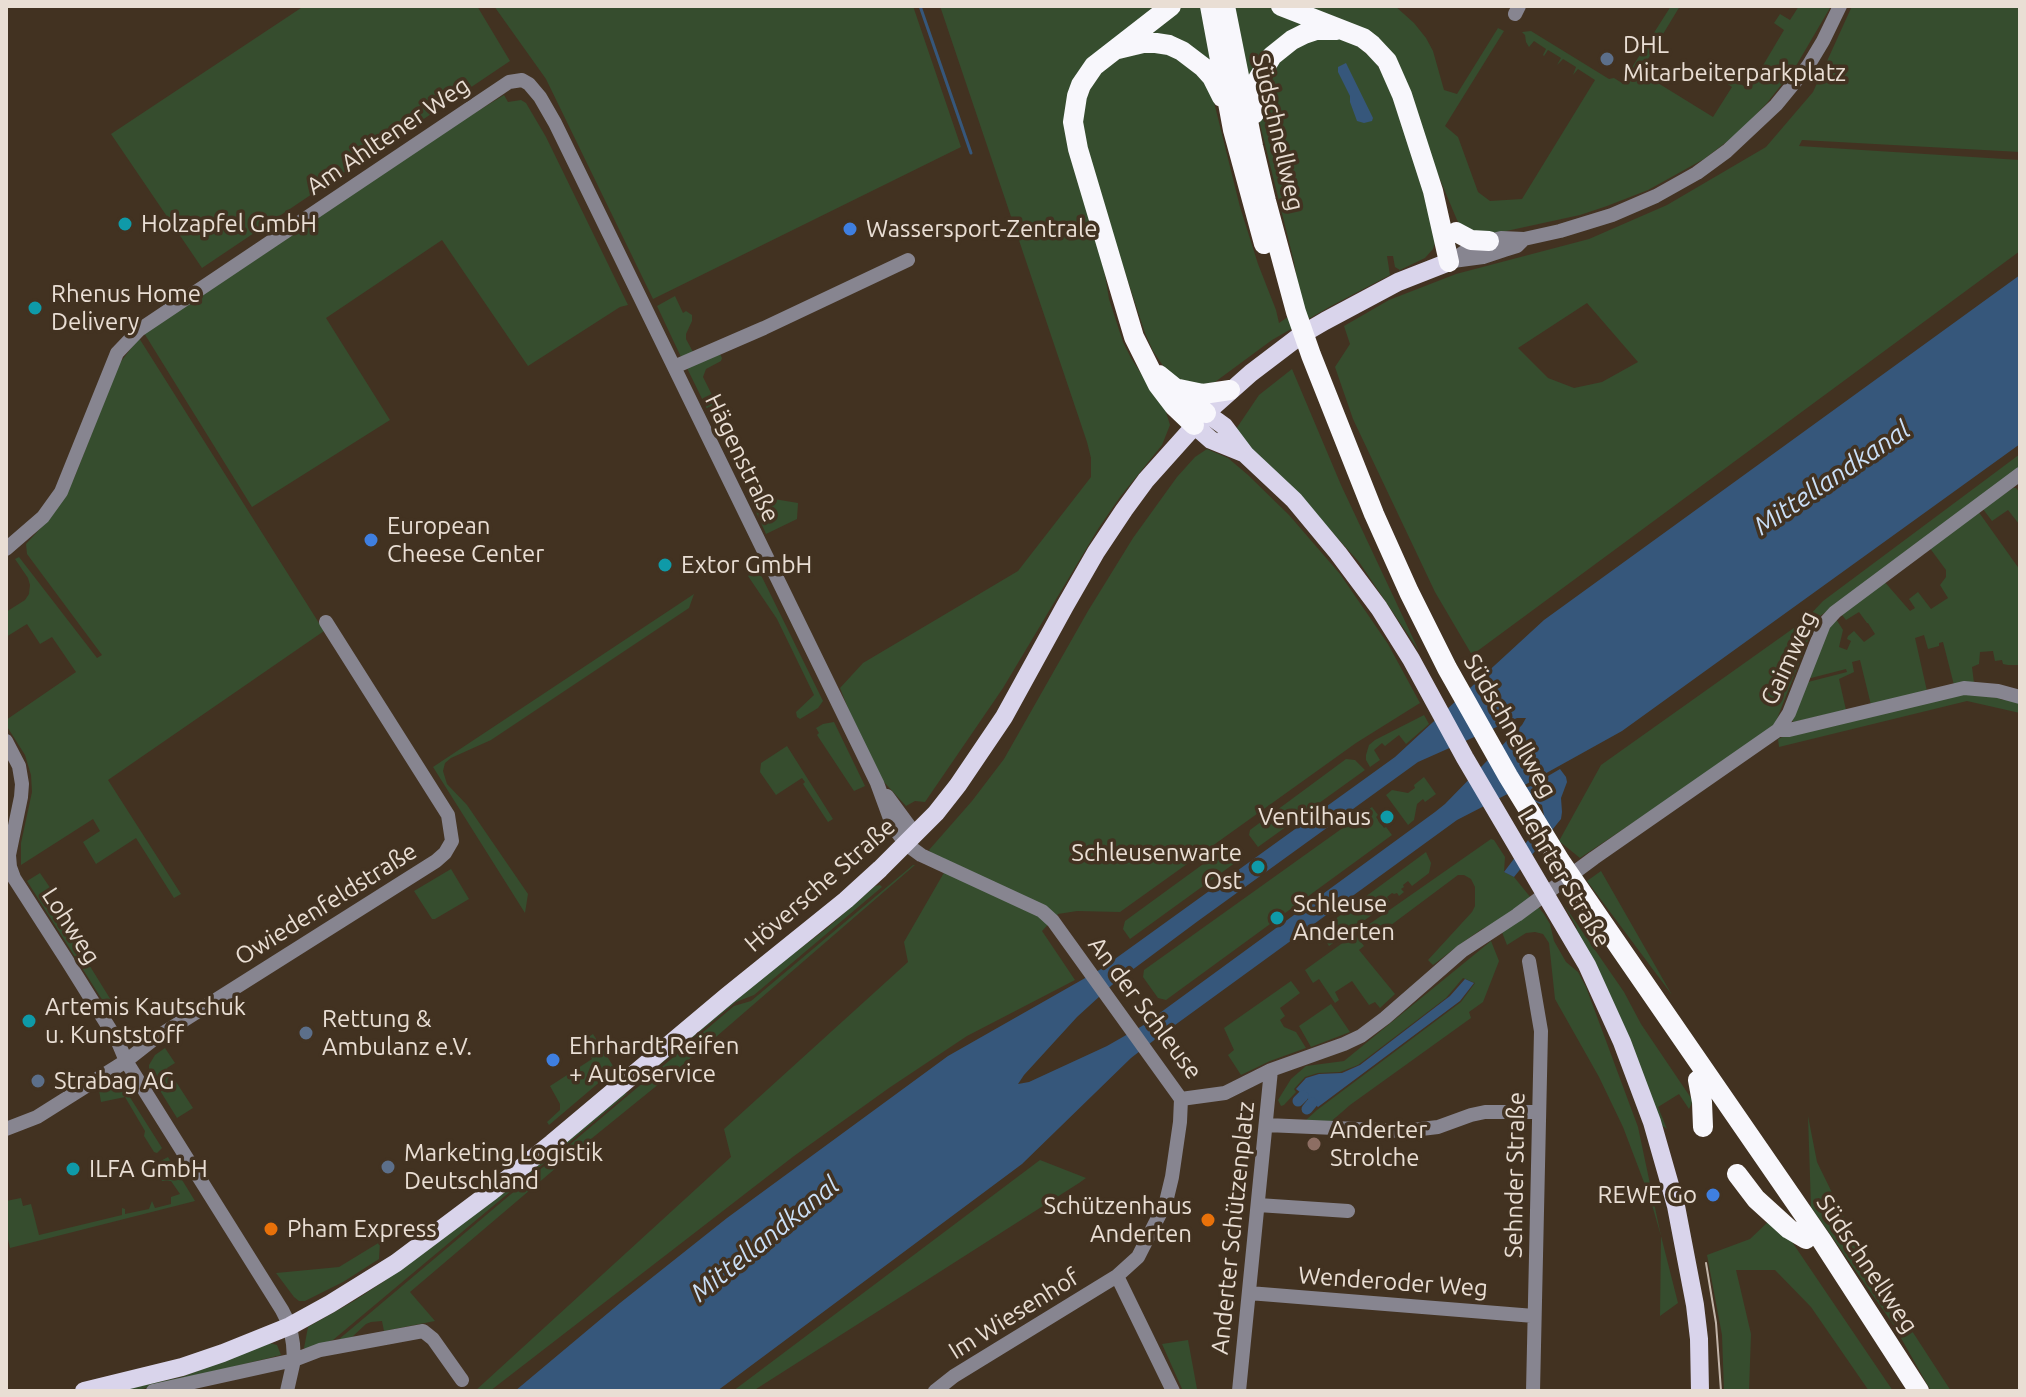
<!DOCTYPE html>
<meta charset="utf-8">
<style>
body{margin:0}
#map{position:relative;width:2026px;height:1397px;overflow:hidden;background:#423221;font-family:Ubuntu,sans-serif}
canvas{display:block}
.frame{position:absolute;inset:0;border:8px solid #e9ded4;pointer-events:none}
</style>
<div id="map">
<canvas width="2026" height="1397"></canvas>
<div class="frame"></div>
</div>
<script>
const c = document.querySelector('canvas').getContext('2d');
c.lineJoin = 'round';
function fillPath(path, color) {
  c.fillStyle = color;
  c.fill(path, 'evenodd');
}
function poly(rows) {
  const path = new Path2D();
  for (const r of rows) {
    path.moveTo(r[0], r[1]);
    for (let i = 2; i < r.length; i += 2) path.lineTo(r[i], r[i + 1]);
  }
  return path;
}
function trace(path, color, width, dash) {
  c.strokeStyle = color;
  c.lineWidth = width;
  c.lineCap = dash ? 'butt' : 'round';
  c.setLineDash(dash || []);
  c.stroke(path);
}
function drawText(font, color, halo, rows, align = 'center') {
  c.font = font + ' Ubuntu,sans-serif';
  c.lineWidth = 7;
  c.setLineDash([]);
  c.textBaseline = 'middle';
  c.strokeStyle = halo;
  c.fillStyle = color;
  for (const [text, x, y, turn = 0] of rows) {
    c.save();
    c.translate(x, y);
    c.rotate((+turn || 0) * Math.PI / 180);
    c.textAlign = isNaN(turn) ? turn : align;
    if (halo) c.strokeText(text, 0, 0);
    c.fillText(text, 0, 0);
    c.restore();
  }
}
fillPath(poly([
 [304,6,477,6,510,61,202,268,111,134],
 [494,6,913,6,961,147,653,299,546,79],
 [940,6,1163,6,1073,82,1109,299,1123,342,1131,358,1166,412,1170,425,1162,445,1120,497,1098,529,1003,688,925,802,915,801,906,806,872,769,840,688,863,663,1018,571,1091,477,1091,458,1087,442],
 [1177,6,1204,6,1213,59,1203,61,1139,36],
 [1231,6,1270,6,1313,21,1249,88],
 [1297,6,1395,6,1414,23,1426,38,1433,51,1444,90,1457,94,1498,28,1504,31,1445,126,1458,137,1478,192,1490,201,1522,199,1595,80,1578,69,1573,75,1576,67,1563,59,1557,65,1561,58,1548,50,1544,56,1543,55,1546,49,1534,41,1529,47,1526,42,1525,35,1522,32,1531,31,1609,79,1614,78,1622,83,1671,6,1680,6,1640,72,1713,117,1732,87,1713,74,1716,70,1749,89,1784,30,1774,23,1780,14,1790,20,1799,6,1831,6,1796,66,1767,103,1737,134,1704,159,1648,190,1607,206,1580,215,1488,235,1463,229,1457,220,1434,165,1409,87,1393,54],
 [1852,6,2020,6,2020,152,1802,140,1799,146,2020,160,2020,251,1472,655,1435,592,1353,419,1335,367,1350,344,1344,326,1389,300,1456,274,1589,239,1667,205,1766,147,1813,92],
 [1587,303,1638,362,1602,382,1574,388,1548,378,1518,348],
 [1336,37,1354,43,1376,62,1389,86,1432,214,1436,240,1433,249,1425,258,1400,270,1395,267,1393,256,1387,256,1390,275,1331,306,1272,340,1215,382,1193,386,1168,373,1153,351,1145,333,1087,157,1082,139,1082,107,1096,77,1112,61,1141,50,1182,57,1211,90,1240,207,1258,264,1276,310,1279,323,1304,306,1298,286,1294,262,1259,120,1265,73,1305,39],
 [504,95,508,102,521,100,526,103,546,137,628,305,620,307,528,366,442,240,326,318,390,420,252,507,144,333,442,133],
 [675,296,683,313,686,311,692,315,692,321,686,334,686,339,693,352,681,357,657,306],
 [139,338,324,631,108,780,181,894,174,898,136,838,96,864,83,842,100,831,93,819,21,865,21,843,32,792,31,775,25,755,6,725,6,720,76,672,52,637,40,644,27,624,6,637,6,612,25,600,29,594,30,585,28,578,15,559,19,557,97,658,102,655,27,554,26,544,48,520,66,494,75,476,119,364],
 [719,352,722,358,721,361,706,369,703,377,740,451,739,454,731,458,686,366],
 [1292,369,1341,485,1419,651,1359,562,1296,492,1234,432,1259,395],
 [1207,449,1228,458,1248,475,1289,515,1340,574,1388,644,1420,703,1356,743,1120,912,1077,911,1058,914,1042,931,1075,980,967,1036,889,1088,794,1156,490,1391,475,1391,731,1157,724,1129,908,962,904,942,949,864,933,855,929,850,972,801,1004,759,1088,611,1133,538,1177,477,1195,457],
 [2020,454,2020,470,1812,622,1810,635,1773,729,1580,858,1559,841,1601,765,1805,620,1823,601],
 [2013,488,2016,488,2020,493,2020,523,2019,524,2008,510,1992,521,1983,509],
 [768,498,798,503,797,519,766,534,753,505],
 [1978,511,2020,570,2020,665,2008,665,2003,664,2002,660,1995,661,1993,651,1980,652,1979,664,1972,667,1974,683,1954,685,1943,642,1939,643,1939,646,1928,649,1924,635,1915,638,1927,691,1871,705,1860,660,1852,662,1854,672,1839,679,1846,710,1793,722,1792,720,1808,682,1847,672,1846,669,1811,678,1807,677,1828,625,1836,619,1843,630,1839,647,1847,650,1851,641,1847,639,1848,636,1854,631,1864,642,1875,634,1868,623,1867,623,1859,612,1846,620,1842,615,1883,580,1910,611,1915,608,1909,599,1918,592,1931,609,1948,598,1940,585,1946,577,1946,570,1929,547],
 [756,570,760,573,823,701,818,708,800,719,797,717,796,712,814,695,777,619,748,576],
 [694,594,689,608,491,740,451,758,445,763,443,771,447,784,467,805,528,894,525,913,433,767],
 [1958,692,1999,698,2002,700,2011,698,2020,700,2020,713,1967,701,1779,747,1778,739,1796,731,1942,699,1951,698],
 [1424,715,1429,724,1406,744,1399,735,1385,746,1382,743,1374,750,1380,760,1370,767,1366,760,1366,755,1369,745,1375,740],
 [834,722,865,786,854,791,817,735,819,733,816,728,823,724],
 [787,746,833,819,828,822,803,784,805,782,802,778,776,795,760,772,761,763],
 [1346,759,1355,760,1365,770,1258,847,1249,835,1250,830],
 [1424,777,1436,794,1425,802,1423,799,1417,804,1414,820,1408,825,1386,795,1392,790,1408,793,1415,788,1414,785],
 [1372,807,1378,815,1376,817,1384,828,1386,827,1392,835,1166,1000,1158,998,1143,977,1144,970],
 [1491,839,1494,840,1505,857,1504,872,1514,877,1544,914,1550,924,1554,941,1566,962,1578,972,1586,987,1638,1127,1661,1236,1678,1303,1660,1316,1661,1236,1650,1198,1623,1127,1599,1077,1555,999,1549,943,1543,934,1535,932,1526,933,1507,945,1498,922,1482,929,1459,945,1433,965,1428,960,1472,912,1475,906,1475,887,1471,879,1464,875,1458,875,1367,943,1365,943,1359,934,1358,932],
 [1231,850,1239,860,1130,939,1123,929,1125,921,1221,851,1225,855],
 [1426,852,1431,863,1429,873,1412,886,1408,881,1403,885,1404,887,1401,889,1404,892,1399,896,1397,893,1394,894,1392,893,1387,897,1390,902,1351,930,1348,926,1341,932,1343,936,1329,946,1319,931],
 [913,865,915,865,702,1049,570,1156,410,1292,435,1321,384,1331,382,1321,371,1322,366,1324,352,1337,338,1340,734,1006,751,1001],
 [451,869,469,899,435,919,432,919,414,891],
 [1601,871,1672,995,1587,881],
 [40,873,53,892,47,897,114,1005,108,1009,27,881],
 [880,885,882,887,754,995,736,1002,639,1082,763,976,826,929,875,886],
 [1564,905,1624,992,1641,1024,1693,1101,1689,1109,1679,1094,1658,1107,1667,1129,1657,1122,1574,930,1577,928],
 [1355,934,1364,946,1359,950,1395,994,1380,1008,1375,1002,1369,1005,1352,981,1335,992,1339,1000,1335,1003,1319,979,1313,983,1305,970],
 [1491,941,1499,961,1483,1002,1469,1012,1471,1018,1350,1105,1326,1126,1306,1120,1317,1110,1461,1002,1475,983,1463,978,1446,998,1358,1065,1340,1072,1318,1073,1305,1077,1294,1089,1296,1092,1284,1105,1281,1106,1278,1100,1291,1079,1306,1066,1344,1061],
 [1291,981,1300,993,1280,1008,1285,1016,1280,1020,1284,1027,1296,1032,1306,1048,1270,1061,1241,1075,1228,1055,1234,1050,1224,1028],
 [1331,1004,1350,1032,1311,1047,1299,1026],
 [593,1034,615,1069,549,1125,547,1122,560,1110,560,1104,550,1086,592,1059,581,1042],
 [165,1048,175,1063,167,1068,193,1108,177,1118,151,1076,149,1071,149,1065,155,1055],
 [112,1084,119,1085,126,1091,162,1148,157,1153,154,1152,144,1136,145,1131,125,1097,101,1102,99,1090],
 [628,1093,333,1340,307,1349,304,1348,308,1327,354,1301,383,1282,483,1208,623,1094],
 [1808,1116,1817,1162,1862,1254,1951,1391,1931,1391,1893,1324,1811,1207],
 [168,1157,195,1201,10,1248,6,1231,6,1201,21,1198,23,1206,31,1204,39,1235,122,1215,122,1208,125,1209,125,1214,149,1209,152,1201,155,1208,171,1204,171,1197,180,1194,171,1181,162,1181,154,1168,155,1164],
 [1040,1160,1086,1178,1079,1183,753,1391,733,1391],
 [1770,1220,1786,1233,1893,1391,1869,1391,1811,1307,1775,1270,1736,1270,1751,1334,1749,1391,1724,1391,1722,1335,1707,1255,1750,1239],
 [380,1242,379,1259,343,1282,305,1301,299,1301,294,1297,276,1273,339,1267],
 [1188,1340,1197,1389,1183,1391,1162,1344],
 [270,1343,277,1345,281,1355,134,1391,115,1391,182,1377]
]), '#364d2e');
fillPath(poly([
 [1346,63,1373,118,1372,121,1364,123,1357,121,1350,102,1350,96,1338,72,1338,67],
 [2020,275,2020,444,1622,731,1523,786,1457,820,1153,1041,1131,1058,1022,1164,717,1391,515,1391,620,1303,727,1218,948,1056,1101,969,1395,757,1544,620],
 [1517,718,1526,718,1522,725,1445,804,1435,812,1142,1026,1107,1046,1029,1082,1018,1084,1024,1075,1077,1017,1112,985,1198,921,1418,762],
 [1560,769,1566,777,1567,782,1561,798,1562,812,1561,819,1514,877,1504,872,1544,819,1544,815,1542,805,1534,801,1524,788,1531,786,1531,784,1536,783],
 [1465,979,1474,983,1460,1001,1318,1107,1296,1089,1306,1078,1319,1074,1342,1073,1360,1065,1450,996]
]), '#36577b');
trace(poly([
 [920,6,971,153]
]), '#36577b', 3);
trace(poly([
 [1298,1101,1303,1096],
 [1307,1109,1312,1103]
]), '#36577b', 11);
trace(poly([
 [1515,14,1519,6],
 [1453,261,1483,257,1504,250,1517,246,1524,239],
 [1449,262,1467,250,1489,241,1501,238,1524,239,1560,231,1612,215,1656,196,1697,173,1727,151,1776,105,1808,66,1823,41,1840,6],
 [674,367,764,328,908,260],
 [6,549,43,517,61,492,117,353,139,330,509,82,522,80,529,84,540,97,555,123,877,783,892,824,897,832,906,844,921,855,1042,911,1053,921,1181,1099],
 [1778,730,1789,730,1964,688,1998,691,2020,697],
 [6,741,19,766,22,784,21,797,9,855,10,867,14,878,68,962,118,1042,126,1061,282,1310,290,1326,293,1344,294,1360,287,1391],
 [887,796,915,834],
 [1529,961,1541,1031,1533,1391],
 [1181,1099,1225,1093,1271,1070,1344,1044,1361,1036,1385,1018,1462,951,1517,915,1594,858,1778,730,1789,713,1824,624,1835,612,2020,474],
 [1266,1125,1404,1131,1438,1127,1471,1115,1485,1112,1539,1112],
 [6,1129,37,1117,91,1083,126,1061,154,1039,436,861,445,853,452,841,448,815,326,622],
 [1258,1205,1348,1211],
 [1249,1293,1534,1316],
 [153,1391,294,1360,320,1350,423,1331,433,1339,462,1380],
 [935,1391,954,1376,1117,1276],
 [1173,1391,1117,1276,1138,1257,1166,1202,1172,1177,1180,1122,1181,1099],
 [1239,1391,1271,1070]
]), '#878590', 14);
trace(poly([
 [1206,413,1224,426,1245,454,1294,500,1338,553,1379,608,1411,659,1465,758,1587,965,1622,1042,1652,1122,1676,1206,1695,1305,1699,1339,1700,1391],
 [1194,425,1211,440,1243,453],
 [84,1391,182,1367,223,1353,290,1326,330,1304,396,1263,492,1191,552,1143,727,996,846,900,880,869,936,813,958,785,1004,717,1065,606,1096,552,1124,510,1146,480,1206,413,1251,373,1301,335,1325,321,1398,282,1449,262]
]), '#d9d4eb', 18);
trace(poly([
 [1171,6,1094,66,1081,85,1077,96,1073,122,1078,149,1134,337,1158,385,1174,406,1194,425],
 [1210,6,1233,130,1264,244],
 [1225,6,1253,146,1266,201,1296,312,1311,355,1374,514,1409,592,1447,668,1508,776,1560,861,1822,1241,1919,1391],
 [1281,6,1363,38,1372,45,1387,61,1402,95,1433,191,1449,262],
 [1118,49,1143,43,1156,43,1169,45,1182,51,1203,67,1212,77,1222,97],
 [1254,114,1254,95,1258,79,1272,56,1292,40,1304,34,1316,30,1337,30],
 [1456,232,1471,240,1489,241],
 [1159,375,1206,413],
 [1179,389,1203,394,1230,390],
 [1698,1080,1702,1102,1703,1127],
 [1737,1174,1756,1199,1789,1229,1806,1239]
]), '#f8f7fc', 20);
trace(poly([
 [1706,1263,1716,1323,1721,1391]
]), '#c2b5aa', 2);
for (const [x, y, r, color] of [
 [1607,59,8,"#5c6f8a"],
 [125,224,8,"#0f9aa8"],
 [850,229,8,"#3f7fe0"],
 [35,308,8,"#0f9aa8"],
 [371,540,8,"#3f7fe0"],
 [665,565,8,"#0f9aa8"],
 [1387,817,8,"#0f9aa8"],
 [1258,867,8,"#0f9aa8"],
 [1277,918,8,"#0f9aa8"],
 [29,1021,8,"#0f9aa8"],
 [306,1033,8,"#5c6f8a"],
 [553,1060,8,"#3f7fe0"],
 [38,1081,8,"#5c6f8a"],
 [1314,1144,8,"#8d6e63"],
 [388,1167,8,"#5c6f8a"],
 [73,1169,8,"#0f9aa8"],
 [1713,1195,8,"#3f7fe0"],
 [1208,1220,8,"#e8710a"],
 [271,1229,8,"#e8710a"]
]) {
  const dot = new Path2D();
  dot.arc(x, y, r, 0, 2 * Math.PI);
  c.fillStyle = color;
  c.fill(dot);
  trace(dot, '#423221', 3);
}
drawText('24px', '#e9ded4', '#423221', [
 ["DHL",1623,45],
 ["Mitarbeiterparkplatz",1623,73],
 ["Holzapfel GmbH",141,224],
 ["Wassersport-Zentrale",866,229],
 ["Rhenus Home",51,294],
 ["Delivery",51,322],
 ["European",387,526],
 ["Cheese Center",387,554],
 ["Extor GmbH",681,565],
 ["Ventilhaus",1371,817,"right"],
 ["Schleusenwarte",1242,853,"right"],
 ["Ost",1242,881,"right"],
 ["Schleuse",1293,904],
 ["Anderten",1293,932],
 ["Artemis Kautschuk",45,1007],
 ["u. Kunststoff",45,1035],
 ["Rettung &",322,1019],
 ["Ambulanz e.V.",322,1047],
 ["Ehrhardt Reifen",569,1046],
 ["+ Autoservice",569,1074],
 ["Strabag AG",54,1081],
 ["Anderter",1330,1130],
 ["Strolche",1330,1158],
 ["Marketing Logistik",404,1153],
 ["Deutschland",404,1181],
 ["ILFA GmbH",89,1169],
 ["REWE Go",1697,1195,"right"],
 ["Schützenhaus",1192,1206,"right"],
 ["Anderten",1192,1234,"right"],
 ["Pham Express",287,1229]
], 'left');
drawText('24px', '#e9ded4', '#423221', [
 ["Südschnellweg",1278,132,77],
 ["Am Ahltener Weg",388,136,-34],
 ["Hägenstraße",742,458,64],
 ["Gaimweg",1789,658,-65],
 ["Südschnellweg",1510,726,60],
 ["Lehrter Straße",1564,878,59],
 ["Höversche Straße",820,885,-41],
 ["Owiedenfeldstraße",326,904,-32],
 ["Lohweg",71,926,57],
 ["An der Schleuse",1145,1008,53],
 ["Sehnder Straße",1515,1175,-89],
 ["Anderter Schützenplatz",1233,1228,-84],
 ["Südschnellweg",1867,1264,56],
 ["Wenderoder Weg",1393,1282,4],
 ["Im Wiesenhof",1014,1314,-32]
]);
drawText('italic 26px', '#cadff7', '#423221', [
 ["Mittellandkanal",1832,478,-34],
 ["Mittellandkanal",765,1239,-39]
]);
</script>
